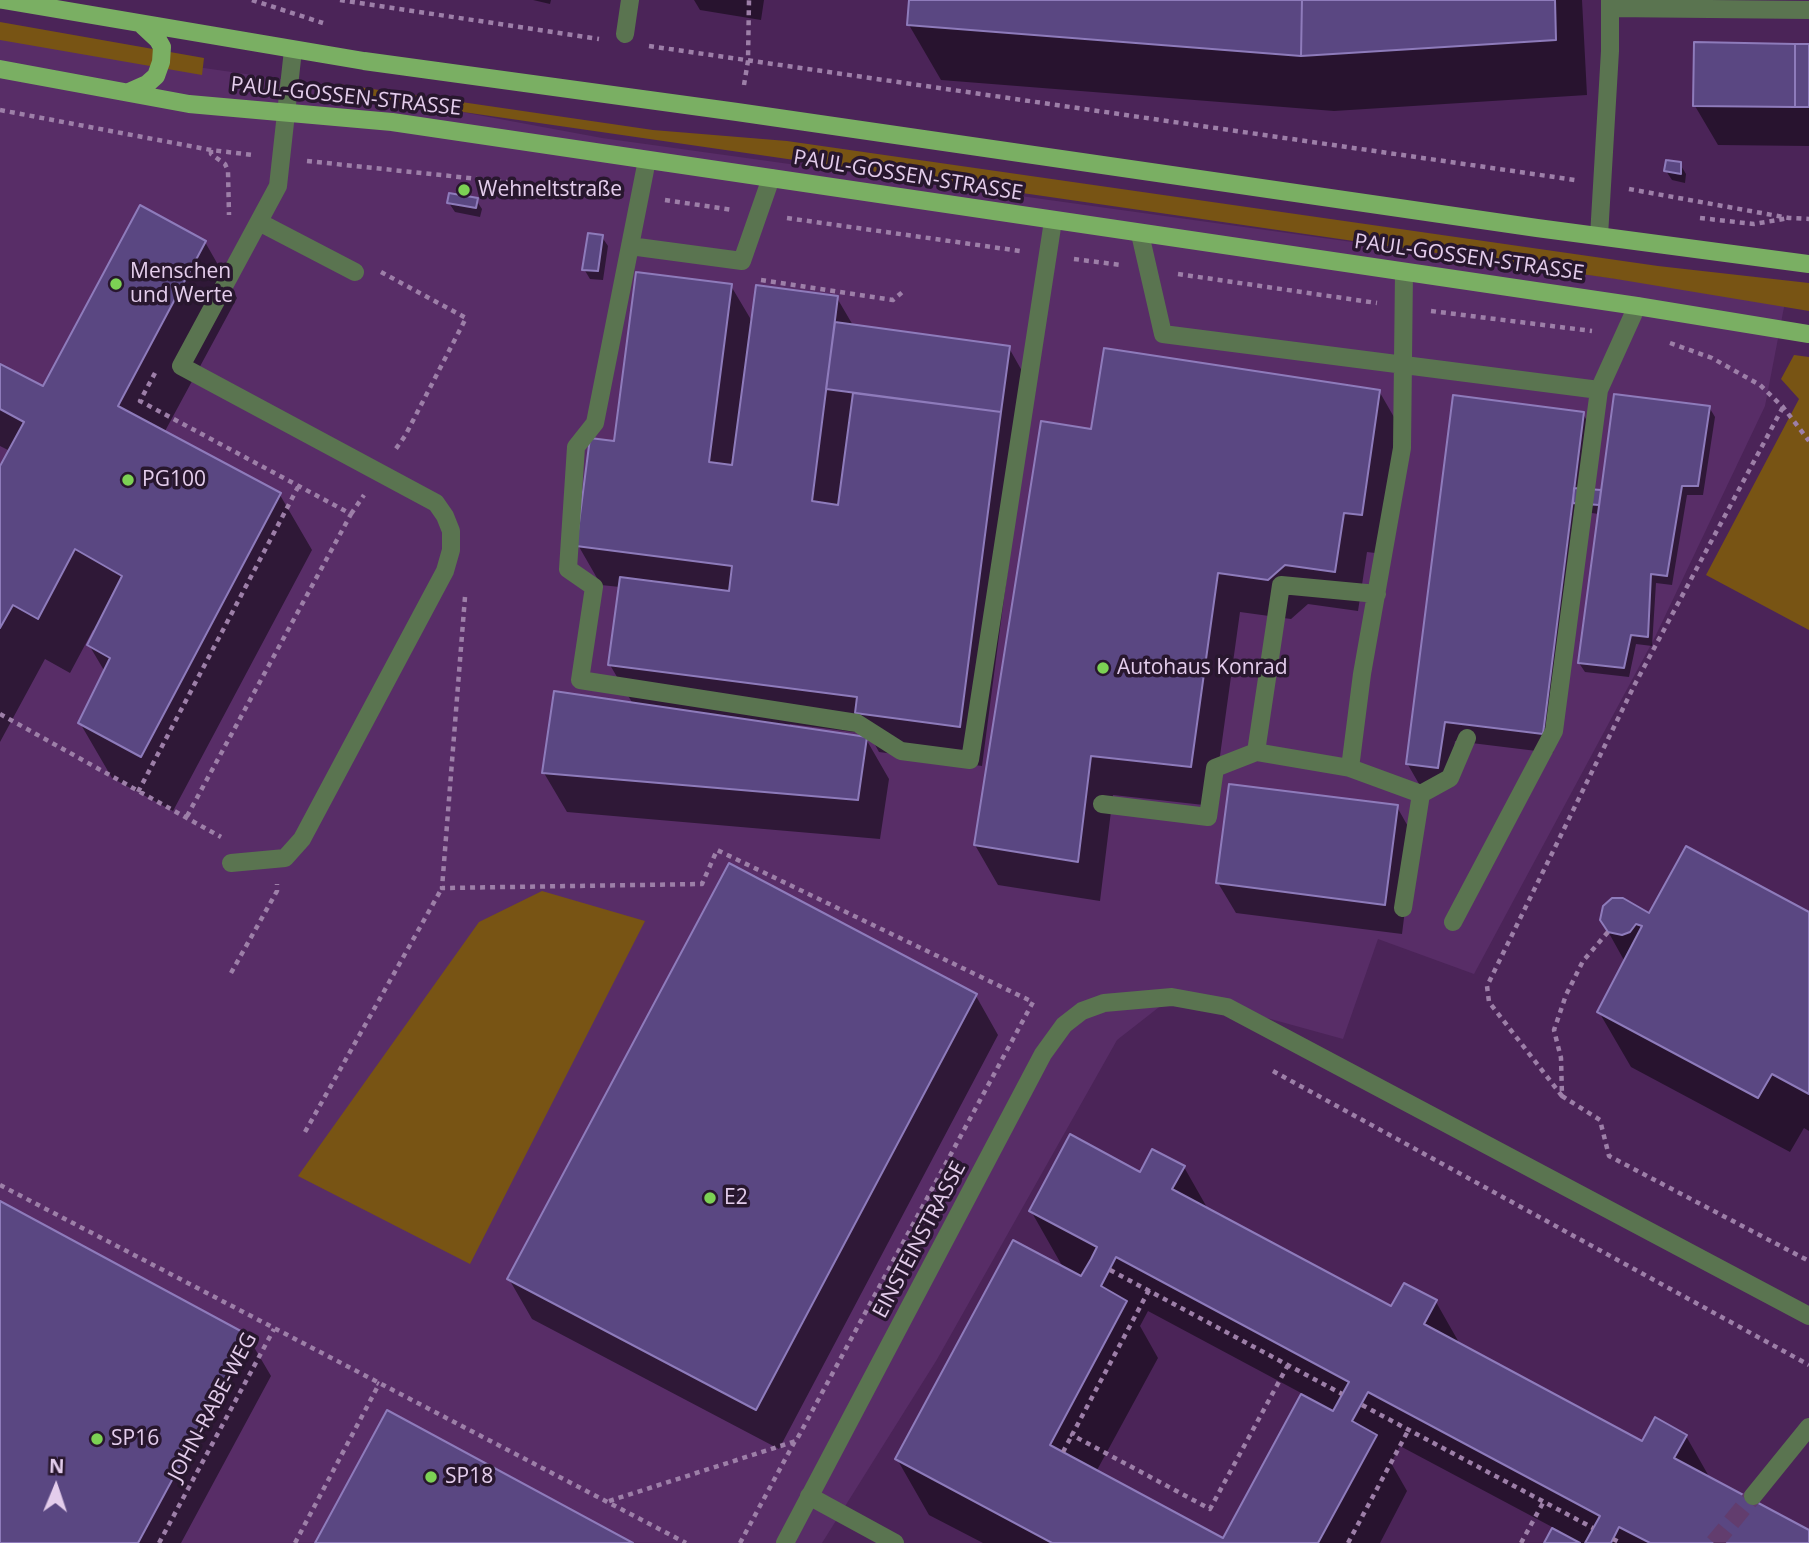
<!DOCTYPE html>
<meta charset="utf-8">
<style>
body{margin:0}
#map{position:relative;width:1809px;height:1543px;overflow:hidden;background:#4b2458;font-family:"Open Sans",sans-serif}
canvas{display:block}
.north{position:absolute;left:21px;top:1452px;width:70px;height:70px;-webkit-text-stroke:5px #28172e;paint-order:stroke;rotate:2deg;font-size:19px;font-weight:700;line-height:28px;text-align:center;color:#e4cdec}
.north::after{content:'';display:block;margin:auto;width:24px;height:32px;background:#e4cdec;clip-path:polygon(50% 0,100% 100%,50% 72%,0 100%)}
</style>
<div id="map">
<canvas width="1809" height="1543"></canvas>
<div class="north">N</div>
</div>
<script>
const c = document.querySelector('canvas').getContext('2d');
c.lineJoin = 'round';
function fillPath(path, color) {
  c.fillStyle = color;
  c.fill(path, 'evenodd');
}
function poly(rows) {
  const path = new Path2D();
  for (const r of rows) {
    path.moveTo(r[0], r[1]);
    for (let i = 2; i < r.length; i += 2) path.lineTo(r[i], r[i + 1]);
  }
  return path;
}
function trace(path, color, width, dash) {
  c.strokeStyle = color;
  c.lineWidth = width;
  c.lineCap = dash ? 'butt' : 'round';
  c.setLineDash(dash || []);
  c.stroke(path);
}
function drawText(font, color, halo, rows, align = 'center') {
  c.font = font + ' "Open Sans",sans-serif';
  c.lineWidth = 7;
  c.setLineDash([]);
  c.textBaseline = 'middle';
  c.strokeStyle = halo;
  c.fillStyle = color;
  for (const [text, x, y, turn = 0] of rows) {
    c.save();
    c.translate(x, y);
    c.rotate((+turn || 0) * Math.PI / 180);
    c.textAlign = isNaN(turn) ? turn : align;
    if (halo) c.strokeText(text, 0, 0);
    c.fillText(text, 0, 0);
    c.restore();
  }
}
fillPath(poly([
 [0,39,295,81,602,138,1785,302,1765,406,1655,637,1474,974,1378,939,1343,1039,1227,1007,1172,997,1117,1040,936,1361,822,1543,0,1543]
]), '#582d67');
fillPath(poly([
 [0,22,204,58,202,75,0,40],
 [338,84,653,130,787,141,1658,266,1809,283,1809,311,1616,279,394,102,338,93,334,88],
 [1794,355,1809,357,1809,630,1706,575,1799,399,1781,379],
 [542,891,645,921,470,1264,298,1176,479,922]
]), '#785414');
fillPath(poly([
 [533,0,551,0,550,4],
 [694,0,764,0,761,20,700,10],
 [911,0,1582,0,1587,95,1334,111,941,80,909,25],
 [1809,46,1809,146,1718,145,1695,106],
 [1680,164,1686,174,1685,183,1672,180,1666,171],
 [476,200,482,209,480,217,455,212,449,203],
 [602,237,608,246,603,280,590,279,584,269],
 [205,242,237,298,164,433,280,495,312,550,173,811,112,778,80,723,105,672,89,645,96,632,93,630,70,673,45,659,0,742,0,470,10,451,0,446,0,366,44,389],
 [731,286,753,323,837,298,854,327,1009,348,1026,378,1023,453,982,766,879,752,869,734,790,724,789,727,866,739,889,779,880,839,567,812,544,773,633,704,610,665,620,587,601,585,578,545,616,443],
 [1379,391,1402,431,1384,554,1367,552,1358,611,1308,604,1291,619,1240,612,1213,806,1113,795,1100,901,998,885,975,845,1092,431],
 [1709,407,1715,417,1703,495,1687,495,1672,585,1656,583,1652,646,1636,644,1629,677,1585,672,1579,663,1599,514,1584,512,1553,753,1455,741,1449,788,1419,784,1407,763,1583,414,1595,434,1587,491,1602,492],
 [1397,807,1414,837,1402,934,1236,913,1218,883],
 [1809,914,1809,1131,1804,1128,1790,1152,1631,1067,1599,1012,1625,962,1605,926,1650,915],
 [976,996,998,1035,779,1449,532,1319,509,1279],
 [1184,1167,1209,1211,1392,1309,1436,1302,1461,1346,1643,1443,1686,1436,1711,1480,1809,1532,1809,1543,1546,1543,1554,1528,1400,1446,1391,1463,1407,1491,1380,1543,983,1543,929,1515,897,1459,1064,1269,1031,1211,1140,1174],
 [1148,1311,1303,1394,1224,1540,1096,1472,1158,1358,1140,1326],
 [0,1203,248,1337,271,1376,181,1543,0,1543]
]), '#0007');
const building = poly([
 [909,0,1302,0,1301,56,907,25,909,0],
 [1302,0,1555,0,1556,40,1301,56,1302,0],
 [1694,42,1795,44,1795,107,1693,106,1694,42],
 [1795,44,1809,44,1809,107,1795,107,1795,44],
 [1666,160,1681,162,1681,174,1664,171,1666,160],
 [449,193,478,198,476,208,447,203,449,193],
 [140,205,206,241,118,406,281,493,141,757,78,723,110,658,87,645,122,576,75,549,38,619,13,605,0,628,0,466,24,422,0,409,0,364,43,386,140,205],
 [588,233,603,235,598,271,582,270,588,233],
 [636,272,732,284,709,462,732,465,756,285,838,296,812,501,838,505,853,393,1001,412,960,727,855,713,857,697,608,665,620,577,729,591,732,566,576,546,590,438,614,441,636,272],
 [835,322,1010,346,1001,412,826,389,835,322],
 [1104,348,1380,390,1362,515,1344,513,1335,572,1285,565,1268,580,1218,573,1191,767,1091,756,1078,862,974,845,1041,421,1091,429,1104,348],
 [1614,394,1710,406,1698,486,1682,486,1667,576,1651,574,1648,637,1631,635,1624,668,1578,663,1614,394],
 [1453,395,1584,412,1543,734,1445,722,1438,768,1406,764,1453,395],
 [1574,488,1601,490,1599,505,1573,503,1574,488],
 [554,691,867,737,858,800,542,773,554,691],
 [1229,784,1398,805,1385,905,1216,883,1229,784],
 [1686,846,1809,912,1809,1094,1772,1074,1758,1098,1597,1012,1642,926,1636,924,1630,932,1622,935,1608,932,1600,920,1603,906,1612,898,1623,898,1649,913,1686,846],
 [729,863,977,994,756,1410,507,1279,729,863],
 [1070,1134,1140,1172,1152,1149,1185,1166,1172,1189,1391,1306,1404,1283,1437,1300,1424,1324,1642,1441,1655,1417,1687,1435,1674,1458,1809,1530,1809,1543,1650,1543,1619,1527,1611,1543,1585,1543,1600,1516,1368,1392,1352,1421,1377,1435,1318,1543,1052,1543,895,1459,1013,1240,1081,1276,1091,1259,1097,1247,1029,1211,1070,1134],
 [1116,1257,1349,1382,1333,1411,1301,1394,1223,1538,1050,1445,1127,1301,1101,1286,1116,1257],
 [0,1201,250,1336,138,1543,0,1543,0,1201],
 [387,1410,633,1543,315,1543,387,1410],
 [1552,1528,1580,1543,1544,1543,1552,1528]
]);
fillPath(building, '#5a4782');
trace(building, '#8e7bbb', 2);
trace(poly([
 [1714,1543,1753,1496]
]), '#623d6e', 18, [18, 9]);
trace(poly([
 [252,0,323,23],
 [340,0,599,39],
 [649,46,1575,180],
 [744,85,748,61,749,0],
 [0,110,211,150,253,155],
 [211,150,211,154,225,164,228,171,229,215],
 [307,161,612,193],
 [1629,189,1789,218,1809,219],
 [665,200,733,210],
 [787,218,1020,251],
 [1700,218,1754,224,1789,218],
 [1074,259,1121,265],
 [381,272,466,318,405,436,395,450],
 [1178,274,1377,303],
 [761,280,893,300,905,290],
 [1431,311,1592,331],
 [1670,343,1712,358,1760,385,1783,407,1809,441],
 [155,373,140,401,351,514,186,818],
 [351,514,364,495],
 [465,597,442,888,702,884,717,850,1033,1002,796,1441,606,1502],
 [0,714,221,837],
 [138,792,298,487],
 [1608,932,1583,961,1566,995,1554,1030,1561,1058,1562,1096,1600,1120,1609,1156,1809,1261],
 [231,973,277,891,277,884],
 [1273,1071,1809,1365],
 [1562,1096,1489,1002,1487,986,1635,684,1783,407],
 [305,1132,442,888],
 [0,1185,686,1543],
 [1110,1270,1342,1394],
 [1149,1290,1072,1435,1210,1509,1288,1365],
 [1362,1405,1593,1528],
 [1063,1452,1072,1435],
 [1613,1539,1621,1543],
 [159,1543,274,1329],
 [295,1543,379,1384,377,1383],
 [740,1543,795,1441],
 [1348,1543,1409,1429],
 [1521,1543,1544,1501]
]), '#9d7fa8', 4.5, [5, 5]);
trace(poly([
 [1610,8,1809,10],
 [625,34,630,0],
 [647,160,595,423,576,447,568,569,594,587,580,680,857,723,901,751,970,760,1053,221],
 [259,222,355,272],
 [1140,234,1163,334,1599,390,1637,306],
 [1599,236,1610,51,1610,0],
 [630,246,742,261,771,178],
 [1256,752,1350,768,1362,674,1402,448,1404,272],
 [1350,768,1421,794],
 [1102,804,1208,817,1215,768,1256,752,1281,585,1377,594],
 [231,863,285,858,302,839,445,571,451,550,451,531,445,516,436,503,181,366,278,186,293,50],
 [1403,908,1421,794,1450,778,1467,738],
 [1453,922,1554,731,1599,390],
 [809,1496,895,1543],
 [1753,1496,1809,1427],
 [785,1543,1043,1054,1064,1025,1082,1011,1104,1003,1172,997,1227,1007,1809,1316]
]), '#5a7450', 18);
trace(poly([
 [3,0,364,61,737,112,1537,228,1809,264],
 [0,69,189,104,392,122,1637,306,1809,334],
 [129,92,147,84,156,76,161,62,162,47,158,40,143,26]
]), '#7aaf63', 18);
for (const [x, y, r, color] of [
 [464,190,7,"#7cd154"],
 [116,284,7,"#7cd154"],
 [128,480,7,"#7cd154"],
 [1103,668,7,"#7cd154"],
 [710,1198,7,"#7cd154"],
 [97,1439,7,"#7cd154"],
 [431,1477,7,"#7cd154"]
]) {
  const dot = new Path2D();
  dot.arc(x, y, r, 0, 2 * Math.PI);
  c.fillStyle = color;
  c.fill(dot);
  trace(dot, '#28172e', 2.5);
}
drawText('21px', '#e4cdec', '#28172e', [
 ["PAUL-GOSSEN-STRASSE",346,97,6],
 ["PAUL-GOSSEN-STRASSE",908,176,9],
 ["PAUL-GOSSEN-STRASSE",1469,258,8],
 ["EINSTEINSTRASSE",920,1240,-62],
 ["JOHN-RABE-WEG",213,1407,-62]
]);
drawText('21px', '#e4cdec', '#28172e', [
 ["Wehneltstraße",478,190],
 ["Menschen",130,272],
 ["und Werte",130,296],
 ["PG100",142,480],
 ["Autohaus Konrad",1117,668],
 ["E2",724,1198],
 ["SP16",111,1439],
 ["SP18",445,1477]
], 'left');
</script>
